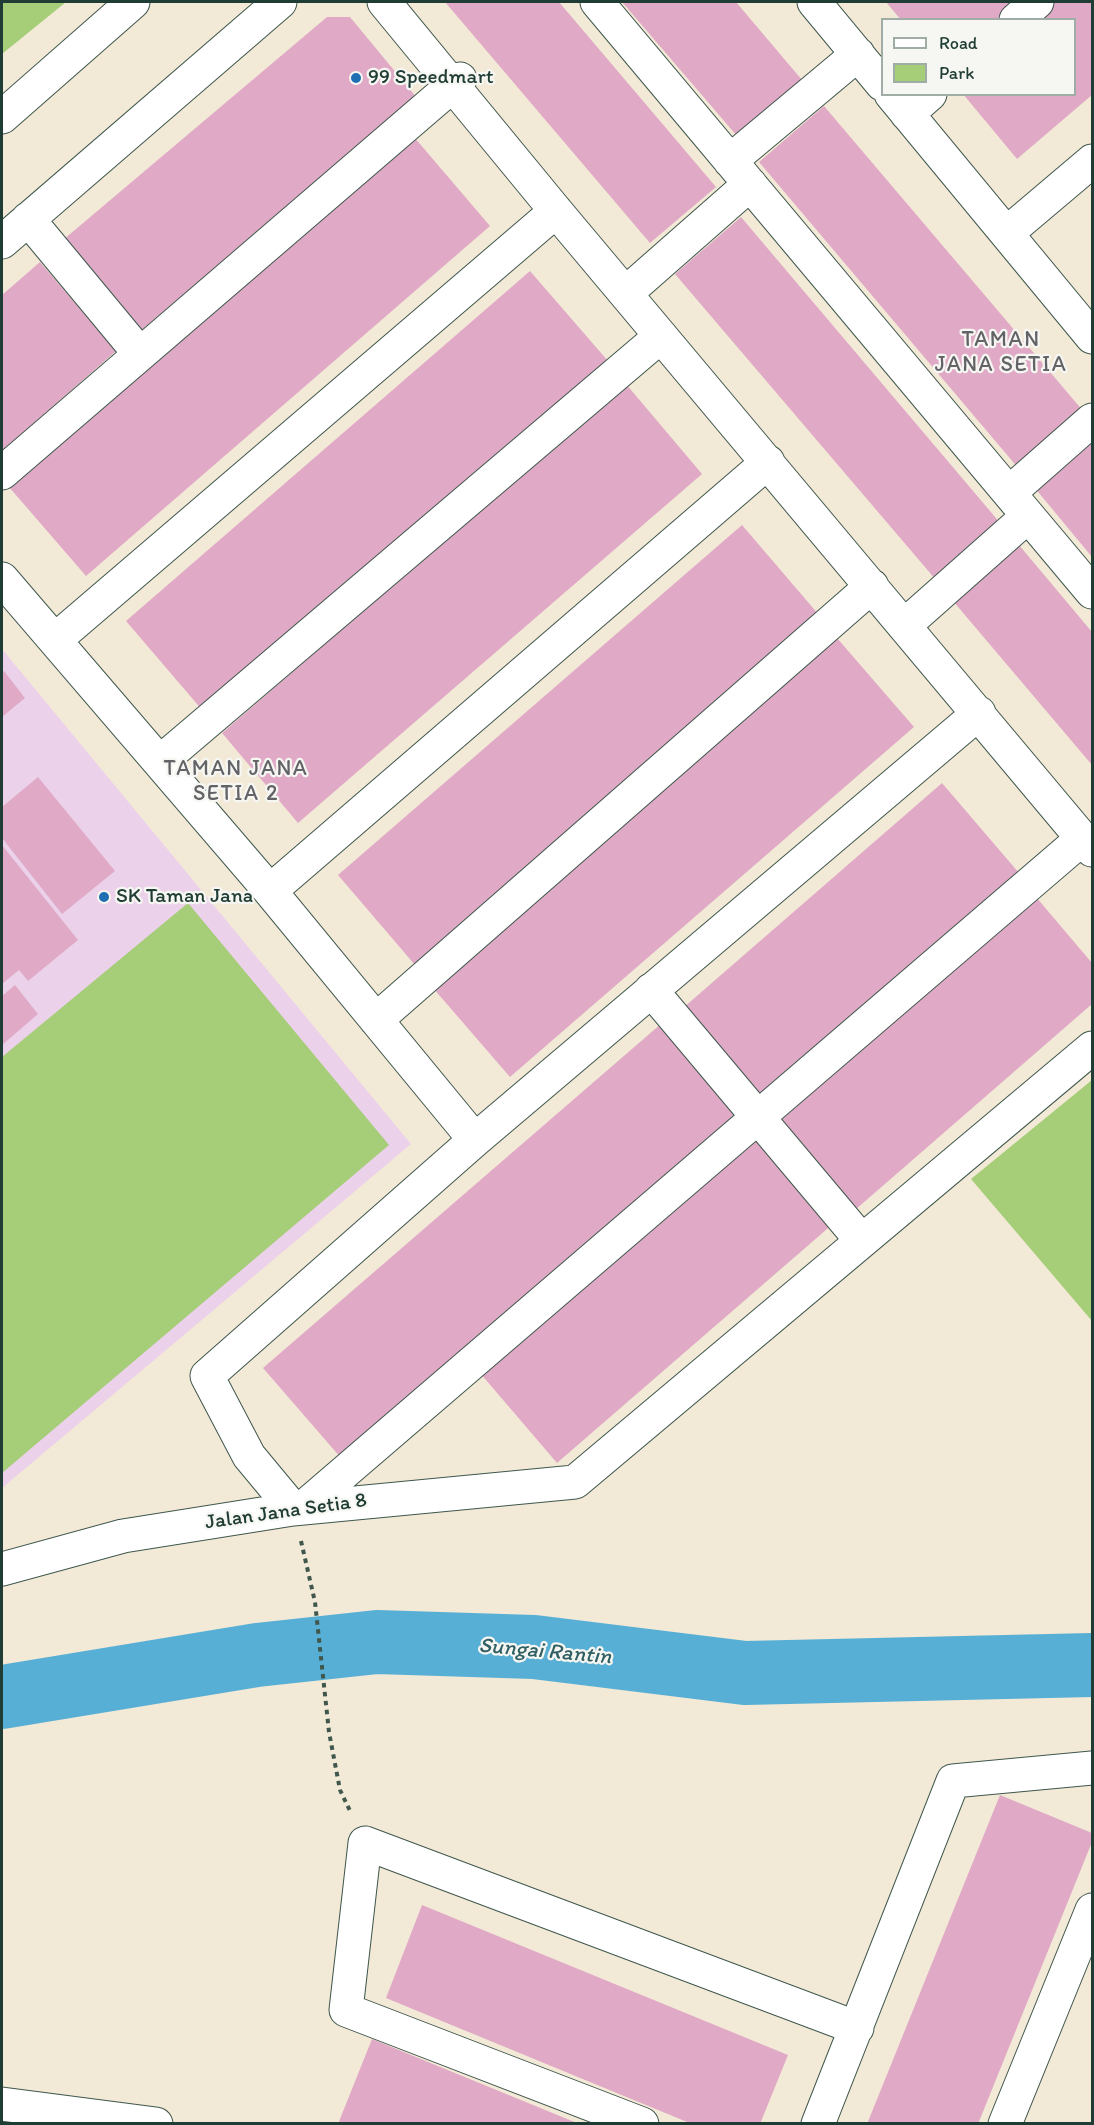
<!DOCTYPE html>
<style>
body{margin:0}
#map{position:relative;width:1094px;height:2125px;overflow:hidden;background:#f3e9d7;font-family:Itim,sans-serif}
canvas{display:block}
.frame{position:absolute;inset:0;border:3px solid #1f3d34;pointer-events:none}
.legend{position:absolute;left:881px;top:18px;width:195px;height:78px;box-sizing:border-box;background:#f6f6f2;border:2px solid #a0aca6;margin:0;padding:8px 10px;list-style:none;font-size:18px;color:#1f3d34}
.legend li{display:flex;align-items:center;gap:12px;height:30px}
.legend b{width:30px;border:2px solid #a0aca6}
</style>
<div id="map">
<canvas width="1094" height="2125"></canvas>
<div class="frame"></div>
<ul class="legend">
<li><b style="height:8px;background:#fff"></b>Road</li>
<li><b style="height:16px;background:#a6cd78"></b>Park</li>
</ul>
</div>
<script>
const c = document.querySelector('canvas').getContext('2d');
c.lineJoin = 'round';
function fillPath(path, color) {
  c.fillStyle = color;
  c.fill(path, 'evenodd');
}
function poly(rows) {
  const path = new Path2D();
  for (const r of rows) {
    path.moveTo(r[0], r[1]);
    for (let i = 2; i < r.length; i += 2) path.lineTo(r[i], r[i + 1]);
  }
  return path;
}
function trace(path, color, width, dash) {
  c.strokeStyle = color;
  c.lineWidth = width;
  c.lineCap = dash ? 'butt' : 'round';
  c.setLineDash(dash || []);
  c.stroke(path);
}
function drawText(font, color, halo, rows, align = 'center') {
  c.font = font + ' Itim,sans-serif';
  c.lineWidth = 4.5;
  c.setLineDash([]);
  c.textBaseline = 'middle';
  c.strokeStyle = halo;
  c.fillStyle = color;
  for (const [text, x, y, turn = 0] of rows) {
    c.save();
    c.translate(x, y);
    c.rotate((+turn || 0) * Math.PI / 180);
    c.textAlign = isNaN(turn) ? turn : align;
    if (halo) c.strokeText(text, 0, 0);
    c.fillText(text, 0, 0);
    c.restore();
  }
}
fillPath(poly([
 [2,649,411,1144,2,1488]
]), '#ecd1ea');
fillPath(poly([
 [2,2,66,2,2,54],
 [188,903,389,1145,2,1473,2,1057],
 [1092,1080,1092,1321,971,1179]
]), '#a6cd78');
trace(poly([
 [2,1697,257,1655,377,1642,534,1647,745,1673,1092,1665]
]), '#58afd5', 64);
fillPath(poly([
 [445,2,559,2,716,187,650,243],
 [622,2,736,2,802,80,737,136],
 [886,2,1017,2,996,20,901,20],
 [1047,2,1092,2,1092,95,1017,159,963,94,1074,94,1074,20,1026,20],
 [327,17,350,17,417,98,139,332,63,240],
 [824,106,1084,412,1019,469,759,162],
 [414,137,490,226,86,576,9,487],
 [741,217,1001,524,936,580,675,274],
 [40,262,116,351,2,451,2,295],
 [530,271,608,361,203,711,126,621],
 [626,384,702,474,298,823,222,733],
 [1092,437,1092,557,1034,487],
 [742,525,819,615,415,965,338,875],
 [1019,545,1092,632,1092,765,953,601],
 [837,638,914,727,510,1077,433,988],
 [4,671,25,698,2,717,2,673],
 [38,777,115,871,62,914,2,838,2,807],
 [942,783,1019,873,760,1097,683,1008],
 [2,845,78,940,28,981,19,970,2,984],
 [1036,897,1092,963,1092,1004,855,1210,778,1120],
 [15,985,38,1014,2,1045,2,996],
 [662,1023,738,1113,341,1458,263,1368],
 [757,1134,834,1223,557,1463,480,1373],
 [1000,1795,1092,1833,1092,1842,978,2124,867,2124],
 [422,1905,788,2055,760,2124,692,2124,386,1998],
 [372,2039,577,2123,577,2124,338,2124]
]), '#e0aac6');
const minor = poly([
 [384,2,556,211,1092,850],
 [597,2,1092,592],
 [814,2,882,84],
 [1016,20,1037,2],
 [891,94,1092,337],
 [907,114,930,94],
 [2,117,133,2],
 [730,161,858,54],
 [28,219,140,354],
 [1007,233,1092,161],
 [2,242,280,2],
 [626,293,750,184],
 [2,473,460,79],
 [1009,493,1092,420],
 [2,579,270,891,475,1140],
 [905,625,1028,516],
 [55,640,556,211],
 [160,762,661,336],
 [270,891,768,462],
 [651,990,862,1241],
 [376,1020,872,586],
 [304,1507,1083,838],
 [293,1509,249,1456,207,1376,475,1140,979,713],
 [2,1569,123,1536,293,1509,575,1482,1092,1048],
 [2,2104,156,2124],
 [642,2124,346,2010,365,1843,857,2028],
 [818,2124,953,1781,1092,1768],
 [1005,2124,1092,1910]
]);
trace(minor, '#3f574c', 35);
trace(poly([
 [301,1541,315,1602,329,1732,340,1790,351,1813]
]), '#3f574c', 4, [4.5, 4.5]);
trace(minor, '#fff', 33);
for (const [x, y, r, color] of [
 [356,78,6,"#1f6fb2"],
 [104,897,6,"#1f6fb2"]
]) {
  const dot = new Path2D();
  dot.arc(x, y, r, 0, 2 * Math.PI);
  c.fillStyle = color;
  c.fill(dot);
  trace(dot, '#f6f6f2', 2);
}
drawText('21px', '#1f3d34', '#f6f6f2', [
 ["99 Speedmart",368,78],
 ["SK Taman Jana",116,897]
], 'left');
drawText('21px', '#1f3d34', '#f6f6f2', [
 ["Jalan Jana Setia 8",286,1512,-8]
]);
c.letterSpacing = '1.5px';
drawText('22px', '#636367', '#f6f6f2', [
 ["TAMAN",1001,340],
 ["JANA SETIA",1001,365],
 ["TAMAN JANA",236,769],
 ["SETIA 2",236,794]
]);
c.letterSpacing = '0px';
drawText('italic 22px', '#305f64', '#f6f6f2', [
 ["Sungai Rantin",545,1652,5]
]);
</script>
